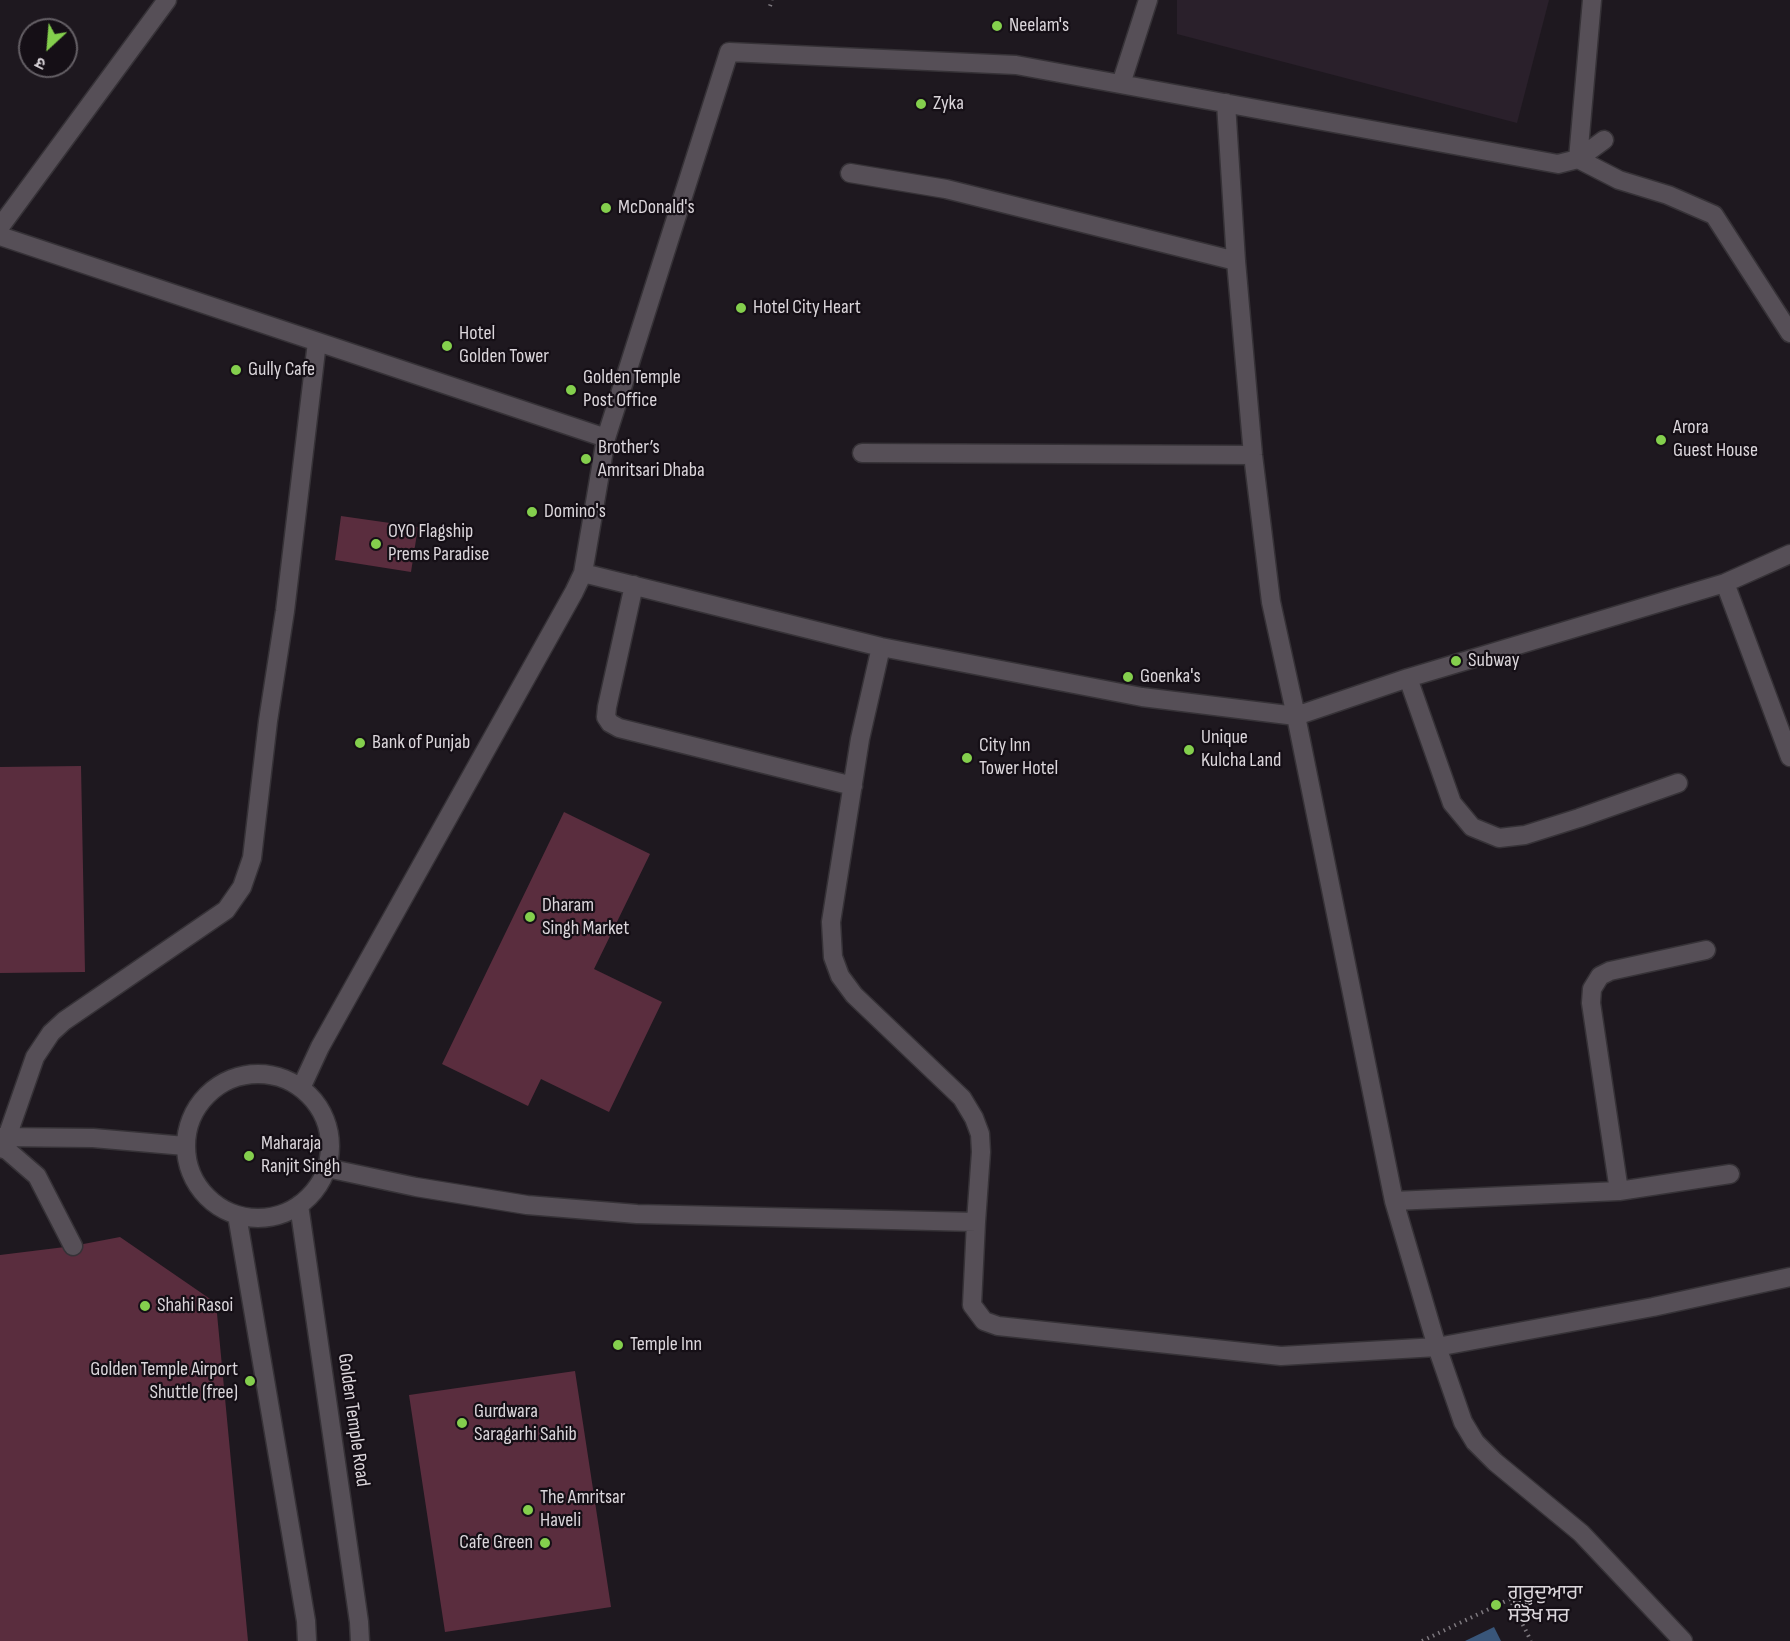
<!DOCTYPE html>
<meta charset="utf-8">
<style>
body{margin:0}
#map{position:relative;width:1790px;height:1641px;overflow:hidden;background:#1e181f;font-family:"Sofia Sans Condensed","Noto Sans Devanagari",sans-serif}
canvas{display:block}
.north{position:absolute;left:18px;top:18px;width:60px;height:60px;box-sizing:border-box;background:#150f16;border:2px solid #645f65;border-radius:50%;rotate:206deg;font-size:16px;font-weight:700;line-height:24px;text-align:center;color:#dbd6db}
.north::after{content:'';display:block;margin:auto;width:21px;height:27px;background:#84cf4d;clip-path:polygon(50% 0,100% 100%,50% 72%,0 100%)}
</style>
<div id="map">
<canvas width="1790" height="1641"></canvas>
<div class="north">उ</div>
</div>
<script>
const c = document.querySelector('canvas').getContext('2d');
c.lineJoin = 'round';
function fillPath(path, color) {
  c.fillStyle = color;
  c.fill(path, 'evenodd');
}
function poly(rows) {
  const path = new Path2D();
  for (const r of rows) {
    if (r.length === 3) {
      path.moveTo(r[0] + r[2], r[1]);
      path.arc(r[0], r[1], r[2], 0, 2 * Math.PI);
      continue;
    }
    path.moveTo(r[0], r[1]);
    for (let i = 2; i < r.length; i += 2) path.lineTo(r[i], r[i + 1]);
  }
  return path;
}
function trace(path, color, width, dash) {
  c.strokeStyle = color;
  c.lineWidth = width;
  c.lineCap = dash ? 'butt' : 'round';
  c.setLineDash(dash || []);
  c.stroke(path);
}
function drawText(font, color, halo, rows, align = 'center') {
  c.font = font + ' "Sofia Sans Condensed","Noto Sans Gurmukhi",sans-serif';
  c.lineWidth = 4.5;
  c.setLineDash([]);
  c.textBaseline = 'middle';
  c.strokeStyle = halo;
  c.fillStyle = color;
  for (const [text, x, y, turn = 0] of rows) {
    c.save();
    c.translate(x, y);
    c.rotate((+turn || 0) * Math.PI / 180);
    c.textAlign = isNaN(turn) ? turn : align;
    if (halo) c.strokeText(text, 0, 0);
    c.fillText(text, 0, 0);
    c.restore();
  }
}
fillPath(poly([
 [1177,0,1549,0,1517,123,1177,34]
]), '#2a202b');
fillPath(poly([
 [1494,1627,1501,1641,1465,1641]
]), '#39567a');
fillPath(poly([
 [341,516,418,527,411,572,335,560],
 [81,766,85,972,0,973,0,767],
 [564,812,650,854,594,969,662,1002,609,1112,541,1079,528,1106,442,1064],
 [120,1237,216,1303,248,1641,0,1641,0,1255,73,1246],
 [575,1371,611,1607,445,1632,409,1395]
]), '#5a2d3e');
const minor = poly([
 [1121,84,1148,0],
 [1226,103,1236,261,1253,455,1271,602,1296,716,1408,678,1725,583,1790,554],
 [1578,159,1619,180,1668,195,1714,215,1790,333],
 [1578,159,1592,0],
 [850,173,946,189,1236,261],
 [0,227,167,0],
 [0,236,606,438],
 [862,453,1253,455],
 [1725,583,1790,757],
 [634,585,607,707,606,717,610,723,619,728,853,786],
 [881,647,860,739,831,922,833,957,840,976,854,995,962,1098,974,1118,980,1134,981,1152,976,1222],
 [1408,678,1452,803,1472,827,1499,838,1525,835,1579,818,1678,783],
 [258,1146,72],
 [301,1088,320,1047,574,592,583,573,606,438,729,52,1016,65,1558,164,1578,159,1604,140],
 [0,1137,93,1138,185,1146],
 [7,1137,35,1057,51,1033,64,1021,226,910,242,887,252,858,268,721,285,611,317,342],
 [0,1148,7,1150,37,1176,73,1246],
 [327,1168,416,1187,527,1205,637,1214,976,1222,972,1305,984,1321,998,1326,1281,1356,1437,1347,1394,1201,1296,716,1142,697,881,647,583,573],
 [1619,1191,1591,1003,1592,989,1600,976,1610,971,1706,950],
 [1394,1201,1619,1191,1730,1174],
 [299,1205,359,1622,360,1641],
 [237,1215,306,1621,307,1641],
 [1683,1641,1581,1533,1495,1462,1475,1442,1463,1422,1437,1347,1653,1307,1790,1277]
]);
trace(minor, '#363237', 21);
trace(poly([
 [770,6,772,0],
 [1422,1641,1510,1599,1531,1641]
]), '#7d787e', 4, [1.5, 4.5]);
trace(minor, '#564f57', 18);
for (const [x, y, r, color] of [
 [997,26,6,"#84cf4d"],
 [921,104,6,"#84cf4d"],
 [606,208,6,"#84cf4d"],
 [741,308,6,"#84cf4d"],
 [447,346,6,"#84cf4d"],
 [236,370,6,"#84cf4d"],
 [571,390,6,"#84cf4d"],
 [1661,440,6,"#84cf4d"],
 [586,459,6,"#84cf4d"],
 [532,512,6,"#84cf4d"],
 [376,544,6,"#84cf4d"],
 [1456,661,6,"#84cf4d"],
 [1128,677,6,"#84cf4d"],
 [360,743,6,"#84cf4d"],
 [1189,750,6,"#84cf4d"],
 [967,758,6,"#84cf4d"],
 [530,917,6,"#84cf4d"],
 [249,1156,6,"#84cf4d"],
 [145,1306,6,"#84cf4d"],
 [618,1345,6,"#84cf4d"],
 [250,1381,6,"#84cf4d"],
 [462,1423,6,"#84cf4d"],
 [528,1510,6,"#84cf4d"],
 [545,1543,6,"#84cf4d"],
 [1496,1605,6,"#84cf4d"]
]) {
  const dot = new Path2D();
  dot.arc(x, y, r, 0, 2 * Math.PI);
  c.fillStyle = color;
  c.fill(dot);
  trace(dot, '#150f16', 2);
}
drawText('20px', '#dbd6db', '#150f16', [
 ["Neelam's",1009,26],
 ["Zyka",933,104],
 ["McDonald's",618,208],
 ["Hotel City Heart",753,308],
 ["Hotel",459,334],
 ["Golden Tower",459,357],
 ["Gully Cafe",248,370],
 ["Golden Temple",583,378],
 ["Post Office",583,401],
 ["Arora",1673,428],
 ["Guest House",1673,451],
 ["Brother’s",598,448],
 ["Amritsari Dhaba",598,471],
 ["Domino's",544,512],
 ["OYO Flagship",388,532],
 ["Prems Paradise",388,555],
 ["Subway",1468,661],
 ["Goenka's",1140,677],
 ["Unique",1201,738],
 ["Kulcha Land",1201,761],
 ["Bank of Punjab",372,743],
 ["City Inn",979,746],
 ["Tower Hotel",979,769],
 ["Dharam",542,906],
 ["Singh Market",542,929],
 ["Maharaja",261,1144],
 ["Ranjit Singh",261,1167],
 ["Shahi Rasoi",157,1306],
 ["Temple Inn",630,1345],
 ["Golden Temple Airport",238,1370,"right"],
 ["Shuttle (free)",238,1393,"right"],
 ["Gurdwara",474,1412],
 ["Saragarhi Sahib",474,1435],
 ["The Amritsar",540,1498],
 ["Haveli",540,1521],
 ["Cafe Green",533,1543,"right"],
 ["ਗੁਰੂਦੁਆਰਾ",1508,1594],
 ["ਸੰਤੋਖ ਸਰ",1508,1617]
], 'left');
drawText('20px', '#dbd6db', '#150f16', [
 ["Golden Temple Road",353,1420,82]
]);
</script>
